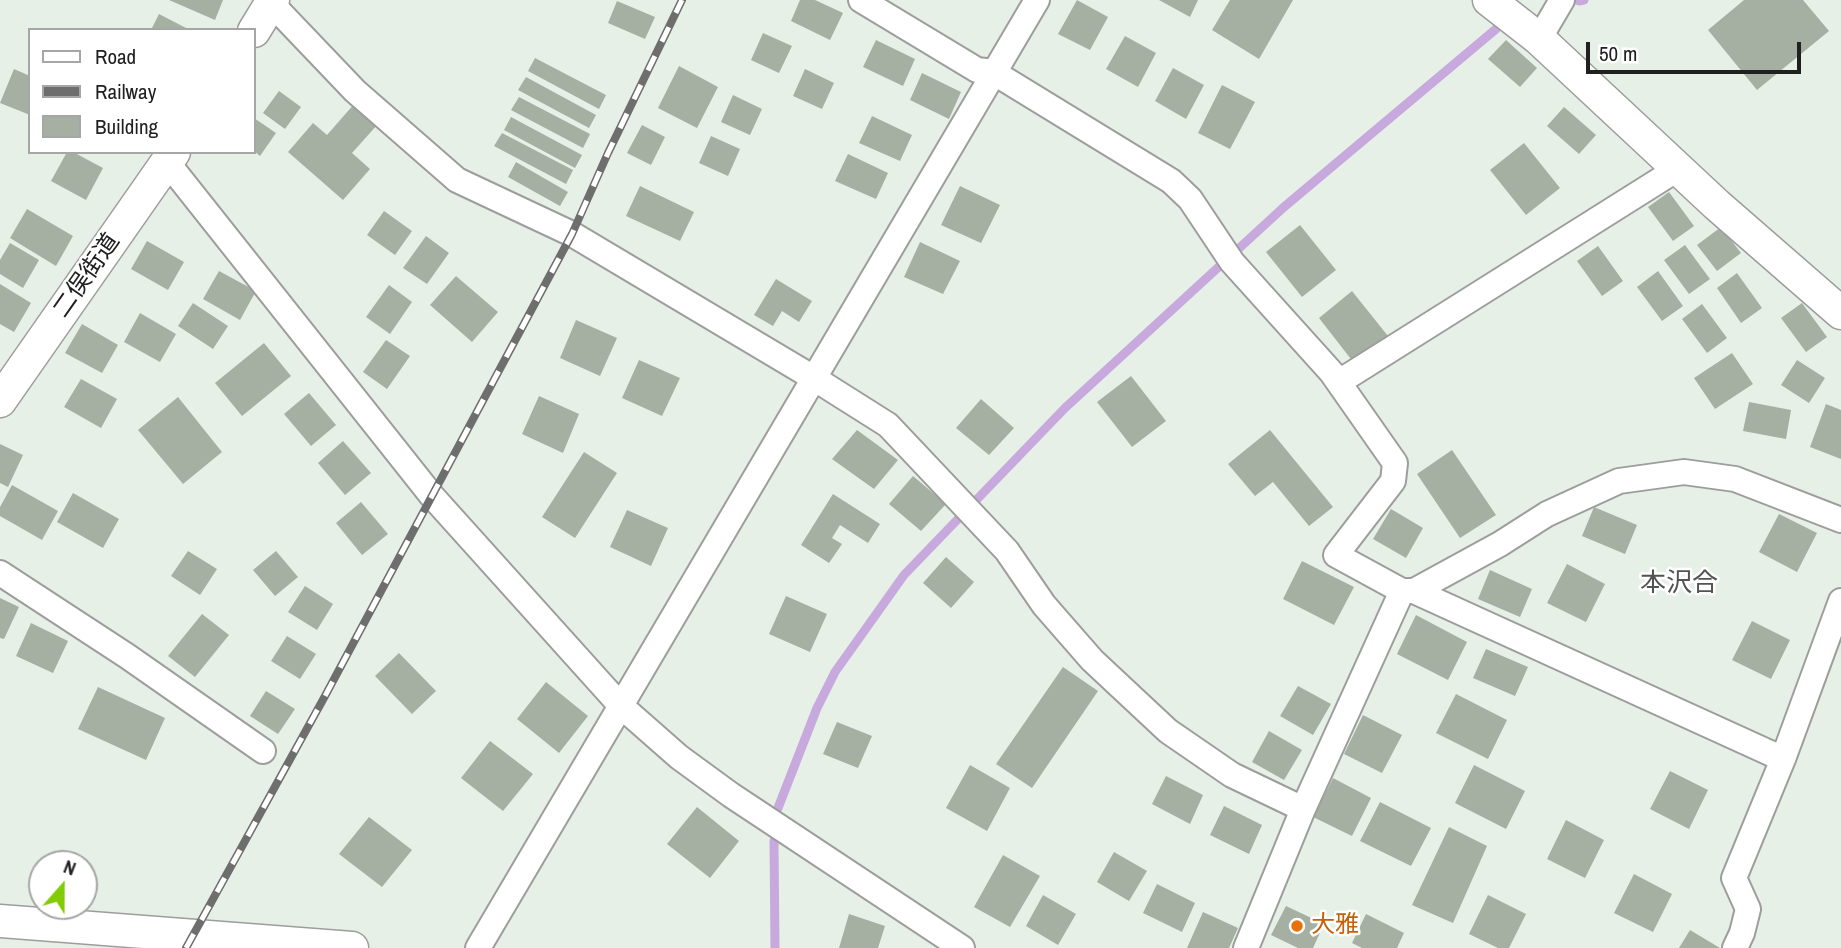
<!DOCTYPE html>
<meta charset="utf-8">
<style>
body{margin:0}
#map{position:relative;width:1841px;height:948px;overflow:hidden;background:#e7f0e7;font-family:"Archivo Narrow",sans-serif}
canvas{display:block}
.legend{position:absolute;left:28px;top:28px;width:228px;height:126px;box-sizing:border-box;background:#fff;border:2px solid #a6a6a6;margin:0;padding:9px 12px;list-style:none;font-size:21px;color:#202020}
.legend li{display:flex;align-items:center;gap:14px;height:35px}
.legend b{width:35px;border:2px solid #a6a6a6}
.north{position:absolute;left:28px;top:850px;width:70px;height:70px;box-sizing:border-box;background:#fff;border:2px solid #a6a6a6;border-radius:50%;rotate:21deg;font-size:19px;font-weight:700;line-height:28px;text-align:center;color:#202020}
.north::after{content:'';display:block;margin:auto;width:24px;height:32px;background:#82cb06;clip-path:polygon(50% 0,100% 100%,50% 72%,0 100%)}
.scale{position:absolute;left:1586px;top:42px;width:215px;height:32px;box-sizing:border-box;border:4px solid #202020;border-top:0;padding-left:9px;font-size:21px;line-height:24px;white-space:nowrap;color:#202020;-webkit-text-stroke:5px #fff;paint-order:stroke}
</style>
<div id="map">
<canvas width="1841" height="948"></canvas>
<ul class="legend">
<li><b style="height:9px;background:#fff"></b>Road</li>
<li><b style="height:9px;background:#6e6e6e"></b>Railway</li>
<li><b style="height:19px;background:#a5afa2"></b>Building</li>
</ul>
<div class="north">N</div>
<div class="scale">50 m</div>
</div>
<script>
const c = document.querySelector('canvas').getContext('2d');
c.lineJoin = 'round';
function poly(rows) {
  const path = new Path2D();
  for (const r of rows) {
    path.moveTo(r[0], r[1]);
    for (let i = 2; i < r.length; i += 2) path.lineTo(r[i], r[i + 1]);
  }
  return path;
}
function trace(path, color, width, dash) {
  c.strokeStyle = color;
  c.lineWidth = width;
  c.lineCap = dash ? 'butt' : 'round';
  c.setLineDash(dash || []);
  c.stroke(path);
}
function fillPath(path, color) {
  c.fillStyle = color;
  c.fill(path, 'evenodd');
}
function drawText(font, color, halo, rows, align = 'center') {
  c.font = font + ' "Archivo Narrow","Noto Sans JP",sans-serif';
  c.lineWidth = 5;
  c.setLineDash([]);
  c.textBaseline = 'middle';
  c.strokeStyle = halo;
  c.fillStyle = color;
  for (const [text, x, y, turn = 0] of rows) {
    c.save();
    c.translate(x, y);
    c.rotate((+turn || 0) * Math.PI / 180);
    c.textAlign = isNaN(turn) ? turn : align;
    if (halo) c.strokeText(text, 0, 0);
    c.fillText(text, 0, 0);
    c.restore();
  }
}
trace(poly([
 [1579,1,1584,0],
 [778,808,817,708,835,672,904,575,1065,408,1284,207,1496,29],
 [774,841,775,948]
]), '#c8a9dd', 9);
fillPath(poly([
 [169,0,223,0,215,20],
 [800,0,815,0,843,13,830,40,791,21],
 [1077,0,1108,17,1090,50,1058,34],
 [1159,0,1198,0,1190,17],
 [1230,0,1293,0,1259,59,1212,30],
 [1744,0,1803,0,1829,31,1757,90,1708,30],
 [617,1,655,17,645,39,608,23],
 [159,14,190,30,151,30],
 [763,33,792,46,779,73,751,60],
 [1125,36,1156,53,1138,87,1106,69],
 [876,40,915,59,903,86,863,67],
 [1506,40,1537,68,1520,87,1488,59],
 [535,58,606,95,599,109,528,71],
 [679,66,718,87,697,128,658,108],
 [1173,68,1204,85,1186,119,1155,101],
 [14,69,30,76,30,115,0,103],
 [805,69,834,83,822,109,793,96],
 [922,73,961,92,949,119,910,100],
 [526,77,596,115,589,128,518,90],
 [1222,85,1255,102,1230,149,1198,133],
 [279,91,301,107,285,129,263,113],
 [733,95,762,109,750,135,721,122],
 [519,97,590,134,583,148,511,110],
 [355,103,378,124,352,153,370,169,343,200,288,152,313,123,327,135],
 [1564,107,1596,135,1579,154,1547,126],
 [872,116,912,135,900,161,859,143],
 [511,117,582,155,575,168,504,130],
 [254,118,276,133,260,156,254,151],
 [642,125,665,137,651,165,627,153],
 [502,133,573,170,566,184,494,146],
 [711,136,740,149,728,176,699,163],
 [1524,143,1560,188,1526,215,1490,170],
 [67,152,73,152,103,168,86,200,51,181],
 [848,154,888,173,876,199,835,181],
 [516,162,568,192,560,206,508,177],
 [640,186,694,212,680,241,626,216],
 [960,186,1000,205,981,243,941,225],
 [1669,192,1694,226,1673,241,1648,207],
 [27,209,73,236,56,266,10,238],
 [384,211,412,231,395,255,367,235],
 [1300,225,1336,270,1302,297,1266,252],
 [1721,227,1741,253,1717,271,1697,245],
 [426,236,449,253,427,284,403,268],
 [147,241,184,262,168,290,131,269],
 [920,242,960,261,943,294,904,277],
 [10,243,39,260,23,288,0,274,0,260],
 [1685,245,1710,279,1689,294,1664,260],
 [1598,246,1623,281,1602,296,1577,261],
 [219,271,256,291,240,320,203,299],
 [1658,271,1683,306,1662,321,1637,287],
 [1737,273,1762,308,1741,323,1717,288],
 [456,276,498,312,472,342,430,305],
 [776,279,812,301,799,322,782,311,773,326,754,315],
 [0,284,31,303,14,332,0,324],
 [389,285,412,302,390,334,366,317],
 [1352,291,1388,336,1354,363,1319,318],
 [193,303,228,326,213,349,178,326],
 [1802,303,1827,337,1806,352,1781,318],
 [1702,304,1727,338,1707,353,1682,319],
 [140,313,176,334,160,362,124,342],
 [576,320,617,338,600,376,560,358],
 [82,324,118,345,102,373,65,353],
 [386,340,410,356,387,389,363,372],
 [264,343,291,376,242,416,215,383],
 [1732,353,1753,384,1715,409,1694,378],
 [639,360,680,378,662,416,622,398],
 [1797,360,1825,378,1809,403,1781,385],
 [1131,376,1166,421,1132,447,1097,402],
 [81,379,117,399,101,428,64,407],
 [309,393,336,425,311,446,284,414],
 [539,396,579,414,563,453,522,434],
 [178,397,222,452,183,484,138,430],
 [981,399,1014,428,989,455,956,428],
 [1749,402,1791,410,1786,439,1743,431],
 [1826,404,1841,410,1841,459,1810,447],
 [857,430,898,460,874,489,832,459],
 [1270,430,1333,507,1309,526,1273,482,1255,496,1228,464],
 [343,441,371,473,345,495,318,463],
 [0,444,23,455,8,487,0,483],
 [1452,450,1496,515,1460,538,1417,474],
 [584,452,617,473,575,538,542,517],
 [913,476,946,504,921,531,889,504],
 [12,485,58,511,42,540,0,516,0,507],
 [73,493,119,519,103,548,57,522],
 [833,494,880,524,868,543,840,525,832,538,842,544,829,563,801,545],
 [361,502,388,534,362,555,336,523],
 [1594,507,1637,525,1625,554,1582,536],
 [1391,509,1423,528,1406,558,1373,539],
 [627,510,668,528,651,566,610,547],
 [1779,514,1817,533,1797,572,1759,552],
 [188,551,217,569,200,595,171,576],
 [276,551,298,577,275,596,253,570],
 [946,557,974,582,951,608,923,583],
 [1302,561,1354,587,1334,625,1283,599],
 [1567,564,1605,584,1586,622,1547,603],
 [1490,570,1532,589,1520,617,1478,599],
 [305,586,333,604,317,630,288,612],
 [786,596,827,614,810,652,769,634],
 [0,598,19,607,4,639,0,638],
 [202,614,229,635,195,677,168,656],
 [1416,615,1467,642,1448,680,1397,654],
 [1752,621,1790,640,1771,679,1732,660],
 [31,623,68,641,53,673,16,656],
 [287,636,316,654,300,679,271,661],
 [1486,649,1528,667,1515,696,1473,678],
 [399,653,436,691,412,714,375,676],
 [1063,667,1098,691,1032,788,996,764],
 [546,682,588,716,559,753,517,719],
 [1298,686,1331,704,1313,735,1280,716],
 [98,687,165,718,146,760,78,729],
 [266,691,295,709,278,734,250,716],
 [1456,694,1507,720,1488,759,1436,733],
 [1363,715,1402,735,1382,773,1344,754],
 [837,722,872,736,858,768,823,754],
 [1269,731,1302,750,1284,780,1252,762],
 [490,741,533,774,503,811,461,778],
 [970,765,1010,788,987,831,946,808],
 [1474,765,1525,791,1506,829,1455,803],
 [1670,771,1708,790,1689,829,1650,809],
 [1166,776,1203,795,1190,824,1152,804],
 [1333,778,1371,798,1352,836,1313,817],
 [1380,802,1431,828,1411,866,1360,841],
 [1224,806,1262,825,1249,854,1210,835],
 [697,807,739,841,710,878,667,844],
 [369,817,412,850,382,887,339,854],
 [1566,820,1604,840,1585,878,1547,859],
 [1449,827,1487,846,1453,923,1412,905],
 [1114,852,1147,871,1129,901,1097,882],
 [1003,855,1040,876,1010,927,974,907],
 [1634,874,1672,894,1653,932,1614,913],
 [1157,884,1195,903,1182,932,1143,913],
 [1043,895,1076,914,1058,945,1026,926],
 [1488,895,1526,914,1509,948,1498,948,1469,934],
 [1286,906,1324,924,1313,948,1298,948,1271,935],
 [1203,912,1238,928,1229,948,1187,948],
 [849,914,885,926,878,948,839,948],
 [1366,914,1404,933,1397,948,1362,948,1352,943],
 [1690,930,1720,948,1679,948]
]), '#a5afa2');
const minor = poly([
 [861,0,977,70,993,72,1024,91,1171,181,1190,199,1232,262,1332,373,1395,463,1393,481,1336,555,1402,591,1414,591,1783,759],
 [271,3,355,91,457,180,572,234,812,377,888,425,1007,551,1044,605,1092,660,1168,731,1232,775,1303,809],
 [1539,39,1562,0],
 [167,162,432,496,621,706,679,757,731,795,962,948],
 [1339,382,1679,168],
 [0,573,127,656,263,751],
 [1414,591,1500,544,1547,514,1619,481,1684,472,1735,479,1841,520],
 [478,948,1037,0],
 [1246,948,1303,809,1402,591],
 [1735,948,1742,933,1748,909,1734,878,1783,759,1841,601]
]);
const tertiary = poly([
 [1489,0,1539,39,1717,205,1841,313],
 [254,31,273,0],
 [0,401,174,152],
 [0,921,352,948]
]);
trace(minor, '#9d9d9d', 28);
trace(tertiary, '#9d9d9d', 35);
trace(minor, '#fff', 24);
trace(tertiary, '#fff', 32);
const rail = poly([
 [186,948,325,696,572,234,608,153,682,0]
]);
trace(rail, '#6e6e6e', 8);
trace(rail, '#fff', 5, [16]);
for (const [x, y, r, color] of [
 [1297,926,7,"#e8710a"]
]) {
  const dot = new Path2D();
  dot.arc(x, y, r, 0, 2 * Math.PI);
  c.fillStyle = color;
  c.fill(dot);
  trace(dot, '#fff', 2.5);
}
drawText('24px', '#202020', '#fff', [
 ["二俣街道",87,276,-55]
]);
drawText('24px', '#c56008', '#fff', [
 ["大雅",1311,926]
], 'left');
drawText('26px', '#535353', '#fff', [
 ["本沢合",1679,584]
]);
</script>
